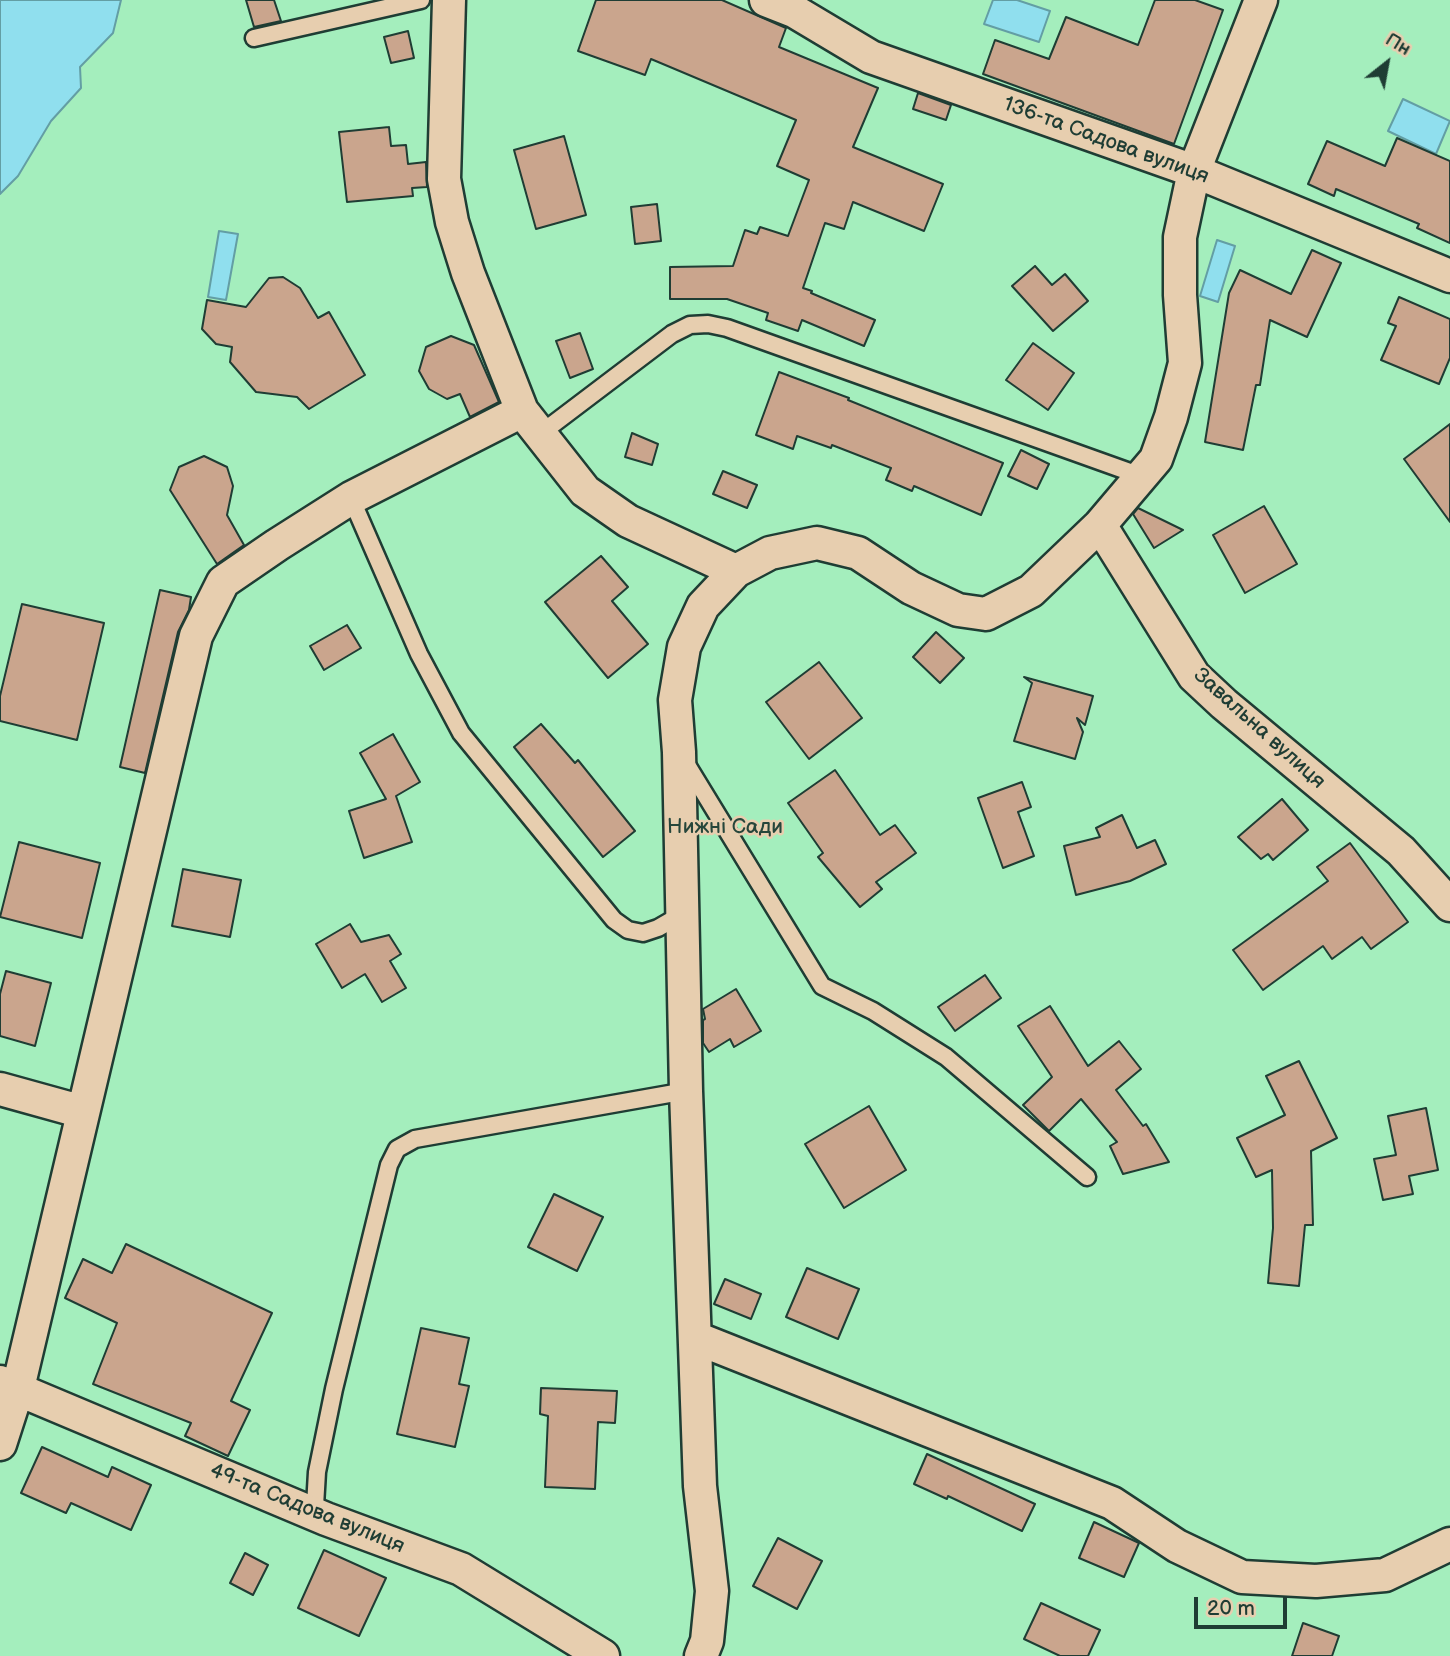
<!DOCTYPE html>
<meta charset="utf-8">
<style>
body{margin:0}
#map{position:relative;width:1450px;height:1656px;overflow:hidden;background:#e7ceaf;font-family:"Balsamiq Sans",sans-serif}
canvas{display:block}
.north{position:absolute;left:1352px;top:28px;width:70px;height:70px;-webkit-text-stroke:5px #e7ceaf;paint-order:stroke;rotate:31deg;font-size:19px;font-weight:700;line-height:28px;text-align:center;color:#1f3d34}
.north::after{content:'';display:block;margin:auto;width:24px;height:32px;background:#1f3d34;clip-path:polygon(50% 0,100% 100%,50% 72%,0 100%)}
.scale{position:absolute;left:1194px;top:1597px;width:93px;height:32px;box-sizing:border-box;border:4px solid #1f3d34;border-top:0;padding-left:9px;font-size:21px;line-height:24px;white-space:nowrap;color:#1f3d34;-webkit-text-stroke:5px #e7ceaf;paint-order:stroke}
</style>
<div id="map">
<canvas width="1450" height="1656"></canvas>
<div class="north">Пн</div>
<div class="scale">20 m</div>
</div>
<script>
const c = document.querySelector('canvas').getContext('2d');
c.lineJoin = 'round';
function fillPath(path, color) {
  c.fillStyle = color;
  c.fill(path, 'evenodd');
}
function poly(rows) {
  const path = new Path2D();
  for (const r of rows) {
    path.moveTo(r[0], r[1]);
    for (let i = 2; i < r.length; i += 2) path.lineTo(r[i], r[i + 1]);
  }
  return path;
}
function trace(path, color, width, dash) {
  c.strokeStyle = color;
  c.lineWidth = width;
  c.lineCap = dash ? 'butt' : 'round';
  c.setLineDash(dash || []);
  c.stroke(path);
}
function drawText(font, color, halo, rows, align = 'center') {
  c.font = font + ' "Balsamiq Sans",sans-serif';
  c.lineWidth = 5;
  c.setLineDash([]);
  c.textBaseline = 'middle';
  c.strokeStyle = halo;
  c.fillStyle = color;
  for (const [text, x, y, turn = 0] of rows) {
    c.save();
    c.translate(x, y);
    c.rotate((+turn || 0) * Math.PI / 180);
    c.textAlign = isNaN(turn) ? turn : align;
    if (halo) c.strokeText(text, 0, 0);
    c.fillText(text, 0, 0);
    c.restore();
  }
}
fillPath(poly([
 [0,0,1450,0,1450,1656,0,1656]
]), '#a4eebd');
const water = poly([
 [0,0,121,0,113,33,80,67,81,88,51,121,18,176,0,194,0,0],
 [993,0,1017,0,1050,11,1039,42,984,24,993,0],
 [1403,99,1450,121,1436,154,1388,131,1403,99],
 [219,231,238,234,226,300,208,297,219,231],
 [1217,240,1235,246,1218,302,1200,296,1217,240]
]);
fillPath(water, '#90dfee');
trace(water, '#639ea4', 2);
const building = poly([
 [246,0,274,0,281,21,254,27,246,0],
 [596,0,722,0,786,28,779,47,878,88,853,147,943,184,924,231,853,202,844,229,825,223,803,288,812,291,811,293,875,320,864,346,802,320,798,331,766,320,768,313,727,299,670,299,670,267,733,266,745,230,757,234,760,227,788,236,809,180,777,166,796,120,651,59,645,75,578,51,596,0],
 [1155,0,1195,0,1223,10,1174,144,983,74,995,40,1049,59,1066,17,1138,45,1155,0],
 [408,31,414,58,391,63,384,37,408,31],
 [918,93,951,105,946,120,913,109,918,93],
 [389,127,391,146,406,145,408,164,426,162,427,187,412,188,413,196,347,202,339,132,389,127],
 [564,136,586,215,536,229,514,150,564,136],
 [1397,138,1450,161,1450,243,1417,228,1419,224,1336,189,1334,196,1308,184,1327,141,1385,166,1397,138],
 [657,204,661,241,635,244,631,207,657,204],
 [1312,250,1341,263,1307,337,1270,320,1260,385,1256,385,1243,450,1205,442,1229,293,1240,270,1291,294,1312,250],
 [1035,266,1052,285,1065,274,1088,301,1053,331,1012,286,1035,266],
 [283,277,300,288,318,318,329,312,365,375,309,409,297,397,256,392,230,362,232,347,216,344,202,329,207,300,246,307,269,278,283,277],
 [1399,297,1450,319,1450,358,1439,384,1381,360,1396,326,1388,323,1399,297],
 [580,333,593,369,570,378,556,341,580,333],
 [451,336,474,345,499,402,470,417,460,394,447,399,429,389,419,371,426,347,451,336],
 [1033,343,1074,373,1048,410,1006,380,1033,343],
 [779,372,849,398,848,400,1003,463,981,515,914,486,912,491,886,480,891,468,832,445,831,448,797,436,793,449,756,435,779,372],
 [1450,424,1450,522,1404,459,1450,424],
 [632,433,658,444,652,465,625,457,632,433],
 [1021,450,1049,464,1037,489,1008,476,1021,450],
 [204,456,227,467,233,486,227,515,244,545,217,564,170,490,179,467,204,456],
 [723,471,757,485,747,508,713,494,723,471],
 [1264,506,1297,564,1245,593,1213,535,1264,506],
 [1138,508,1183,530,1154,548,1133,514,1138,508],
 [601,556,628,587,612,601,648,644,608,678,545,602,601,556],
 [160,590,191,597,189,610,178,632,145,773,120,767,160,590],
 [22,604,104,623,77,740,0,721,0,696,22,604],
 [347,625,361,648,324,670,310,646,347,625],
 [936,632,964,658,940,683,913,657,936,632],
 [819,662,862,718,809,759,766,702,819,662],
 [1024,677,1093,696,1085,725,1077,718,1083,732,1075,759,1014,741,1032,683,1024,677],
 [541,724,575,763,578,760,635,831,603,857,514,747,541,724],
 [393,734,420,782,396,796,412,842,364,858,349,811,386,799,360,753,393,734],
 [835,770,880,835,895,825,916,853,876,882,882,889,860,907,818,857,823,853,788,803,835,770],
 [1022,782,1031,807,1018,812,1034,856,1003,868,978,798,1022,782],
 [1282,799,1308,830,1273,860,1268,854,1261,859,1238,837,1282,799],
 [1122,815,1137,848,1155,840,1166,864,1130,881,1076,895,1064,846,1100,837,1096,828,1122,815],
 [19,842,100,863,82,938,0,917,19,842],
 [1350,843,1408,922,1371,949,1362,937,1332,959,1323,946,1263,990,1233,950,1328,881,1317,867,1350,843],
 [183,869,241,880,230,937,172,926,183,869],
 [350,924,361,942,389,935,401,954,390,961,406,988,382,1002,365,974,342,988,316,944,350,924],
 [6,971,51,983,35,1046,0,1036,0,994,6,971],
 [985,975,1001,998,955,1031,938,1007,985,975],
 [736,989,761,1031,734,1047,730,1039,709,1052,703,1043,703,1020,705,1019,703,1009,736,989],
 [1050,1006,1088,1066,1119,1041,1141,1069,1116,1090,1143,1126,1146,1124,1169,1162,1123,1174,1110,1146,1117,1142,1081,1099,1049,1131,1023,1105,1052,1077,1018,1026,1050,1006],
 [1299,1061,1337,1138,1311,1151,1313,1225,1305,1225,1299,1286,1268,1283,1273,1228,1272,1170,1256,1177,1237,1138,1285,1115,1266,1076,1299,1061],
 [869,1106,906,1170,844,1208,805,1144,869,1106],
 [1426,1108,1438,1170,1409,1176,1413,1194,1383,1200,1374,1159,1396,1155,1388,1116,1426,1108],
 [554,1194,603,1217,577,1271,528,1247,554,1194],
 [126,1244,272,1313,231,1401,250,1410,228,1456,185,1436,191,1423,93,1384,117,1323,65,1298,83,1259,112,1273,126,1244],
 [807,1268,859,1289,838,1339,786,1317,807,1268],
 [725,1279,761,1294,751,1319,714,1304,725,1279],
 [421,1328,469,1338,459,1384,469,1386,455,1447,397,1434,421,1328],
 [541,1388,617,1391,615,1423,598,1422,595,1489,545,1487,548,1416,540,1414,541,1388],
 [42,1447,108,1477,112,1467,151,1485,131,1530,71,1503,66,1513,21,1493,42,1447],
 [927,1454,1035,1504,1022,1531,948,1496,947,1499,914,1484,927,1454],
 [1094,1522,1139,1543,1124,1577,1079,1558,1094,1522],
 [778,1538,822,1561,797,1609,753,1586,778,1538],
 [324,1550,386,1578,359,1636,298,1608,324,1550],
 [245,1553,268,1565,253,1595,230,1583,245,1553],
 [1041,1603,1100,1630,1088,1656,1060,1656,1024,1639,1041,1603],
 [1303,1623,1339,1636,1332,1656,1292,1656,1303,1623]
]);
fillPath(building, '#caa58d');
trace(building, '#1f3d34', 2);
const service = poly([
 [254,38,421,0],
 [540,434,672,334,690,325,708,324,727,328,1141,476],
 [351,498,419,654,461,733,614,920,628,930,643,933,658,928,684,913],
 [684,760,822,986,873,1011,946,1057,1087,1177],
 [322,1515,315,1506,317,1472,334,1389,389,1165,397,1149,415,1139,686,1091]
]);
const minor = poly([
 [449,0,444,179,452,222,468,273,522,411,585,491,628,521,736,571,770,553,817,543,858,553,911,588,958,610,986,614,1031,591,1100,525,1156,459,1171,417,1185,363,1180,295,1180,237,1194,171,1261,0],
 [766,0,794,11,871,57,1194,171,1450,276],
 [1100,525,1194,676,1224,704,1401,851,1450,905],
 [0,1089,83,1112],
 [696,1338,1112,1503,1177,1546,1242,1577,1316,1581,1385,1575,1450,1544],
 [0,1382,326,1519,461,1569,603,1656],
 [0,1444,18,1388,196,636,223,582,277,545,351,498,522,411],
 [701,1656,707,1641,712,1591,700,1486,686,1091,679,752,675,700,684,647,703,606,736,571]
]);
trace(service, '#1f3d34', 21);
trace(minor, '#1f3d34', 37);
trace(service, '#e7ceaf', 16);
trace(minor, '#e7ceaf', 32);
drawText('21px', '#1f3d34', '#e7ceaf', [
 ["136-та Садова вулиця",1106,141,20],
 ["Завальна вулиця",1259,729,42],
 ["49-та Садова вулиця",307,1509,22]
]);
drawText('21px', '#26463b', '#e7ceaf', [
 ["Нижні Сади",725,828]
]);
</script>
